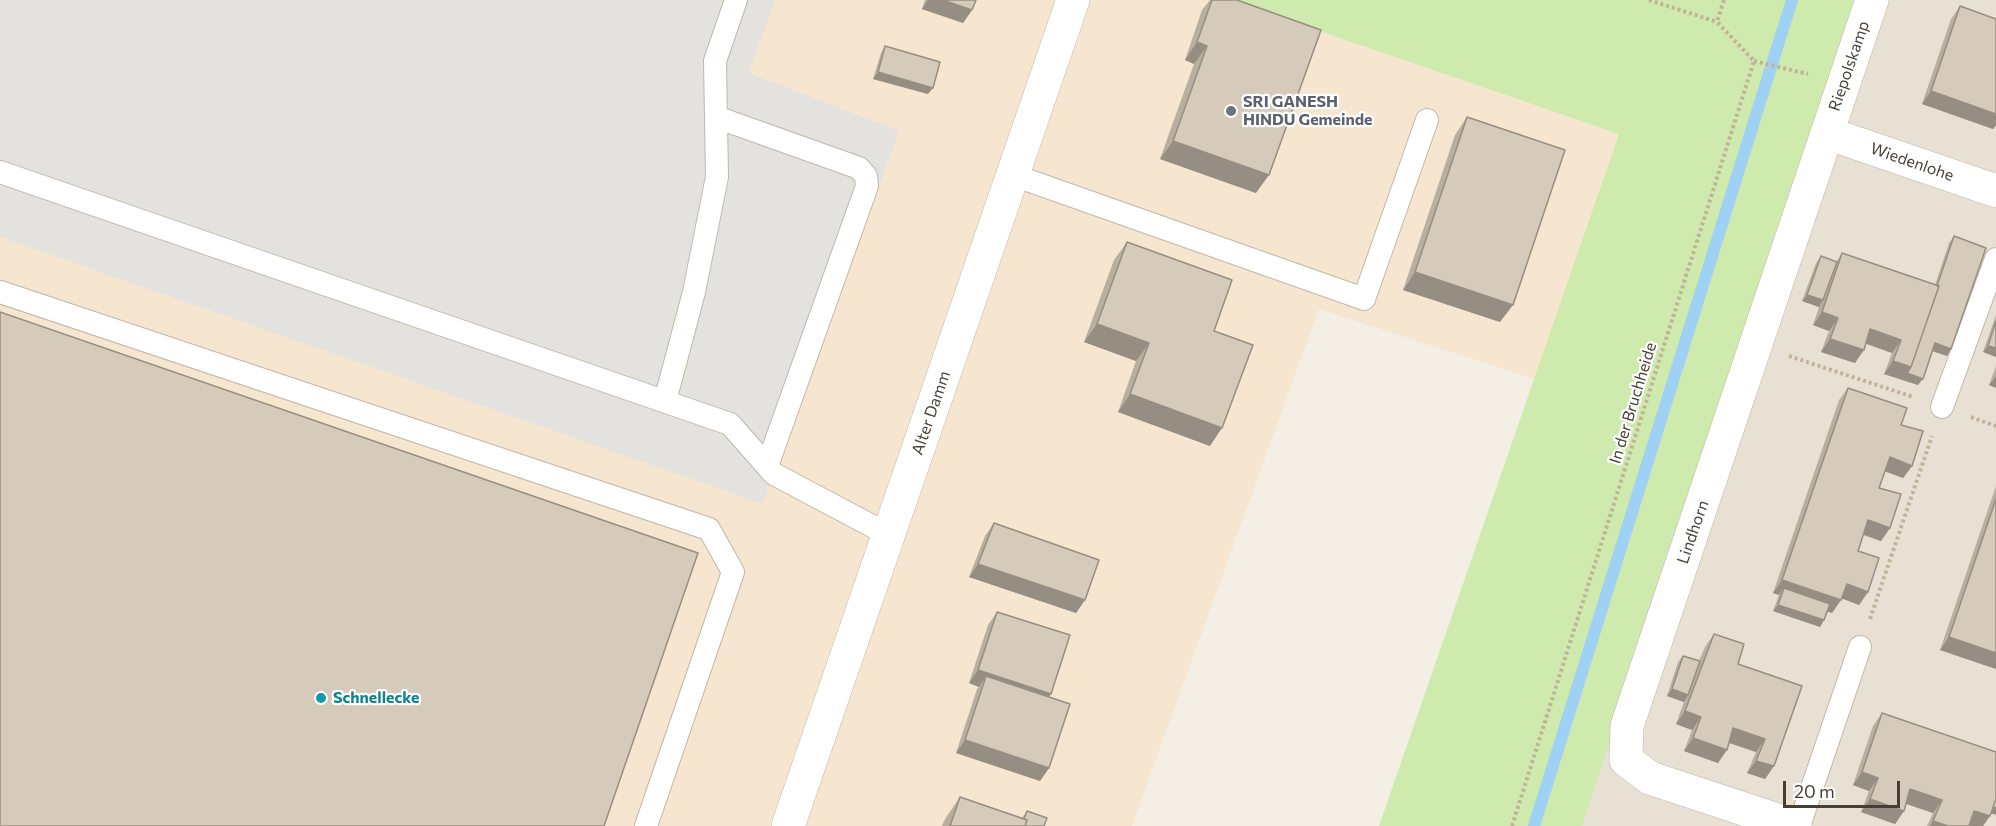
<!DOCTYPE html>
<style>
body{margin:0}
#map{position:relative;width:1996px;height:826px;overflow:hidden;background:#f4efe5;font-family:Commissioner,sans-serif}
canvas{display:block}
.scale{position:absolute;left:1783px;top:781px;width:117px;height:27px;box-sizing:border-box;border:3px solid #473f35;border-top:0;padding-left:8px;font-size:18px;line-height:21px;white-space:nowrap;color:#473f35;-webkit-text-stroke:4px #fff;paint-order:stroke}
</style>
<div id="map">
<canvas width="1996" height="826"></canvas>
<div class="scale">20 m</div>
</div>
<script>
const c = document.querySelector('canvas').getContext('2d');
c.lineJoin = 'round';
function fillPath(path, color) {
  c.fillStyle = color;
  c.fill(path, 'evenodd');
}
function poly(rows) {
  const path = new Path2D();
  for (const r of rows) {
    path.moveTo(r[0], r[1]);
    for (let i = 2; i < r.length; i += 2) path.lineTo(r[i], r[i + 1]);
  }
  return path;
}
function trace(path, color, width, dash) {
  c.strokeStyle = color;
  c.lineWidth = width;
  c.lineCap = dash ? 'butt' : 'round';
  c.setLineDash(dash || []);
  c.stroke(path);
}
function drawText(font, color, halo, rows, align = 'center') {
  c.font = font + ' Commissioner,sans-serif';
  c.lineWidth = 4.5;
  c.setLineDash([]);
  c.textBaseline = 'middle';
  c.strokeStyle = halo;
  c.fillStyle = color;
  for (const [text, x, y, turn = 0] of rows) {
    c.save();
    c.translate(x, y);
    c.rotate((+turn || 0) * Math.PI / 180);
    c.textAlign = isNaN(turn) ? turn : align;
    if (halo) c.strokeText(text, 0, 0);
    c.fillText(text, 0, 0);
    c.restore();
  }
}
fillPath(poly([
 [1841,0,1996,0,1996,826,1575,826]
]), '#e8e1d3');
fillPath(poly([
 [0,0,1229,0,1619,134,1536,380,1319,309,1132,826,0,826]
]), '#f7e6cf');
fillPath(poly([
 [1229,0,1854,0,1582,826,1379,826,1619,134]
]), '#ceeaac');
fillPath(poly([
 [0,0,775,0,749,73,899,131,763,504,0,237]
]), '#e4e2de');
trace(poly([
 [1534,826,1792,0]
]), '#9ed1f4', 12);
const lane = poly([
 [716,117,859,168,866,176,867,186,767,466],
 [0,172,730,424,774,474,889,535],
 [1013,175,1364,299,1427,120],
 [0,292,709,529,733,572,646,826],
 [665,401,694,292,717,177,715,61,736,0],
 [1942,407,1996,259],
 [1799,826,1860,647]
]);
const street = poly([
 [1827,133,1996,191],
 [788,826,1073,0],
 [1795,826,1650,778,1626,760,1627,726,1872,0]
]);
trace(lane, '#c0b7a8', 24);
trace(street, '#c0b7a8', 34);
trace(poly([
 [1649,0,1717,22],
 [1724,0,1717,22,1754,61],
 [1754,61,1808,74],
 [1789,356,1913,397],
 [1971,417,1996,426],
 [1870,619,1932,436],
 [1512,826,1754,61]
]), '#c2b398', 4, [3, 3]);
trace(lane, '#fff', 22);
trace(street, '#fff', 33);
fillPath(poly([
 [925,0,976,0,972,10,963,23,922,9],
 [1210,0,1237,0,1256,193,1160,159,1194,64,1185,60,1202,10],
 [1960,6,1996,19,1996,125,1993,129,1922,104,1951,19],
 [885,46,928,94,873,79,881,53],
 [1467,117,1500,322,1403,290,1455,135],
 [1954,236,1947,356,1932,351,1918,385,1884,374,1892,353,1866,343,1855,363,1821,352,1829,331,1813,325,1819,307,1802,301,1816,263,1821,256,1836,262,1842,253,1935,285,1949,243],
 [1127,242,1214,331,1210,446,1118,412,1136,361,1084,342,1114,260],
 [1996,315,1996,357,1983,352],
 [1996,366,1996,388,1989,385],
 [1848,388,1901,425,1912,466,1903,478,1885,471,1879,488,1890,528,1881,541,1863,535,1858,551,1868,592,1859,605,1842,598,1832,613,1827,611,1824,620,1820,627,1773,611,1779,595,1773,593,1839,400],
 [1996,486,1996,669,1940,650],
 [994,523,1085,600,1076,613,969,577,985,536],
 [997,612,1049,697,1049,768,1040,781,956,753,977,689,979,687,969,683,988,625],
 [1714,634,1738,664,1774,766,1765,779,1747,773,1756,752,1729,743,1718,763,1684,751,1692,730,1676,724,1685,699,1684,702,1667,696,1678,662,1683,656,1699,661,1705,647],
 [1882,713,1991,813,1983,826,1927,826,1933,813,1906,804,1904,811,1895,824,1861,812,1869,791,1853,785,1873,726],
 [960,797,1022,818,1027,811,1044,826,942,826,945,819]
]), '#b8afa0');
fillPath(poly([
 [928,0,943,0,972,10,963,23,922,9],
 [1197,42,1207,46,1194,64,1185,60],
 [878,72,933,88,928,94,873,79],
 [1931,91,1996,114,1996,125,1993,129,1922,104],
 [1173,141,1269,175,1256,193,1160,159],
 [1415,272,1513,305,1500,322,1403,290],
 [1807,295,1823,300,1819,307,1802,301],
 [1822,312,1838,318,1829,331,1813,325],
 [1097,324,1149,343,1136,361,1084,342],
 [1870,329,1901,340,1892,353,1861,342],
 [1830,339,1864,350,1855,363,1821,352],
 [1935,343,1951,349,1947,356,1930,350],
 [1988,346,1996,348,1996,357,1983,352],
 [1893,361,1911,367,1923,379,1918,385,1884,374],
 [1996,376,1996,388,1989,385],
 [1130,394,1222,428,1210,446,1118,412],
 [1890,457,1912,466,1903,478,1881,470],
 [1868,520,1890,528,1881,541,1859,533],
 [978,564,1085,600,1076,613,969,577],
 [1782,580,1841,600,1832,613,1781,596,1784,588,1779,595,1773,593],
 [1847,584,1868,592,1859,605,1838,597],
 [1778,605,1824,620,1820,627,1773,611],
 [1949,637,1996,653,1996,669,1940,650],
 [978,670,1051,694,1042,707,986,676,979,687,969,683],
 [1672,689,1688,695,1684,702,1667,696],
 [1685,711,1701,717,1692,730,1676,724],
 [1733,728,1765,739,1756,752,1724,741],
 [1693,738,1727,750,1718,763,1684,751],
 [965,740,1049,768,1040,781,956,753],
 [1756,761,1774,766,1765,779,1747,773],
 [1862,772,1878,778,1869,791,1853,785],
 [1910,789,1942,800,1933,813,1901,802],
 [1870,799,1904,811,1895,824,1861,812],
 [1992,805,1996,807,1996,815,1987,812],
 [1974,811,1990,816,1983,826,1971,826,1965,824],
 [1933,821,1948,826,1930,826]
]), '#968e82');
const building = poly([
 [943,0,976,0,972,10,943,0],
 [1212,0,1237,0,1321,30,1269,175,1173,141,1207,46,1197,42,1212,0],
 [1960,6,1996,19,1996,114,1931,91,1960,6],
 [885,46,940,62,933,88,878,72,885,46],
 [1467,117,1565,150,1513,305,1415,272,1467,117],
 [1954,236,1986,248,1951,349,1935,343,1923,379,1907,373,1911,367,1939,286,1937,286,1954,236],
 [1127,242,1232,280,1214,331,1253,345,1222,428,1130,394,1149,343,1097,324,1127,242],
 [1842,253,1939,286,1911,367,1893,361,1901,340,1870,329,1864,350,1830,339,1838,318,1822,312,1842,253],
 [1821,256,1837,262,1823,300,1807,295,1821,256],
 [0,312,698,553,604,826,0,826,0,312],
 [1996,321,1996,348,1988,346,1996,321],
 [1848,388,1907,408,1901,425,1923,431,1912,466,1890,457,1879,488,1901,494,1890,528,1868,520,1858,551,1879,558,1868,592,1847,584,1841,600,1782,580,1848,388],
 [1996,499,1996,653,1949,637,1996,499],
 [994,523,1099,560,1085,600,978,564,994,523],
 [1784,588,1830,604,1824,620,1778,605,1784,588],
 [997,612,1070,635,1051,694,978,670,997,612],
 [1714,634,1744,644,1738,664,1802,686,1774,766,1756,761,1765,739,1733,728,1727,750,1693,738,1701,717,1685,711,1714,634],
 [1683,656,1700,661,1688,695,1672,689,1683,656],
 [986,676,1070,704,1049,768,965,740,986,676],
 [1882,713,1996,752,1996,799,1990,816,1974,811,1969,826,1948,826,1933,821,1942,800,1910,789,1904,811,1870,799,1878,778,1862,772,1882,713],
 [960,797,1027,820,1025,826,950,826,960,797],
 [1027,811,1047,818,1044,826,1025,826,1027,820,1024,819,1027,811]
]);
fillPath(building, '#d6cbba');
trace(building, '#968e82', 1.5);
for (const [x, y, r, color] of [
 [1231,111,6,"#6b7280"],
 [321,698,6,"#0f9aa8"]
]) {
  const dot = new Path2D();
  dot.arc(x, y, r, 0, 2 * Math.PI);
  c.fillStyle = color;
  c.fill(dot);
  trace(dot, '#fff', 2);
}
drawText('16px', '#473f35', '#fff', [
 ["Riepolskamp",1849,66,-71],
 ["Wiedenlohe",1912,162,19],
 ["In der Bruchheide",1633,403,-73],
 ["Alter Damm",931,413,-71],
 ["Lindhorn",1693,532,-71]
]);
drawText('bold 16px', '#5b616d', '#fff', [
 ["SRI GANESH",1243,102],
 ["HINDU Gemeinde",1243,120]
], 'left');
drawText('bold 16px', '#0d838f', '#fff', [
 ["Schnellecke",333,698]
], 'left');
</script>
